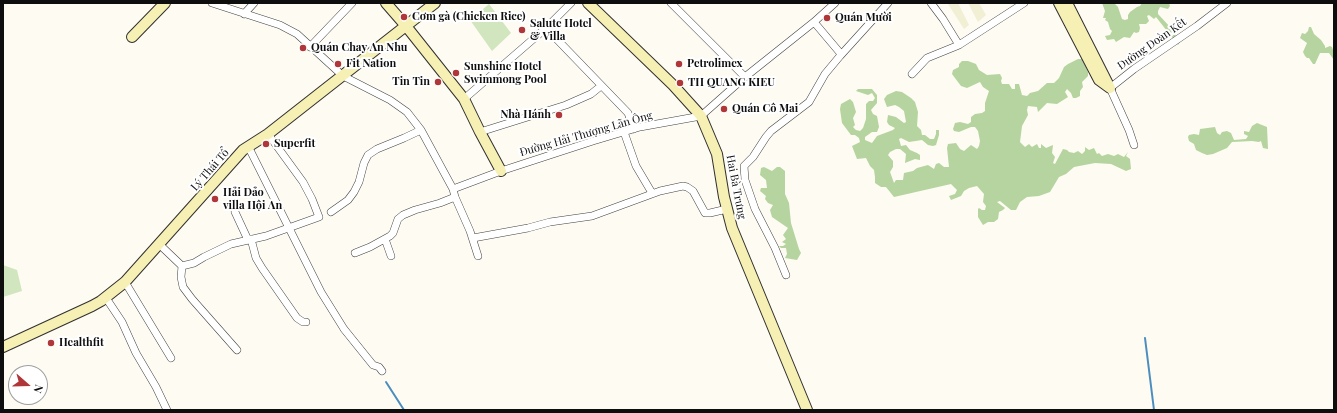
<!DOCTYPE html>
<meta charset="utf-8">
<style>
body{margin:0}
#map{position:relative;width:1337px;height:413px;overflow:hidden;background:#fdfbf2;font-family:"Playfair Display",serif}
canvas{display:block}
.frame{position:absolute;inset:0;border:4px solid #0e0e0e;pointer-events:none}
.north{position:absolute;left:8px;top:365px;width:40px;height:40px;box-sizing:border-box;background:#fff;border:1px solid #9f9f9f;border-radius:50%;rotate:110deg;font-size:11px;font-weight:700;line-height:16px;text-align:center;color:#0e0e0e}
.north::after{content:'';display:block;margin:auto;width:14px;height:18px;background:#af3639;clip-path:polygon(50% 0,100% 100%,50% 72%,0 100%)}
</style>
<div id="map">
<canvas width="1337" height="413"></canvas>
<div class="frame"></div>
<div class="north">N</div>
</div>
<script>
const c = document.querySelector('canvas').getContext('2d');
c.lineJoin = 'round';
function fillPath(path, color) {
  c.fillStyle = color;
  c.fill(path, 'evenodd');
}
function poly(rows) {
  const path = new Path2D();
  for (const r of rows) {
    path.moveTo(r[0], r[1]);
    for (let i = 2; i < r.length; i += 2) path.lineTo(r[i], r[i + 1]);
  }
  return path;
}
function trace(path, color, width, dash) {
  c.strokeStyle = color;
  c.lineWidth = width;
  c.lineCap = dash ? 'butt' : 'round';
  c.setLineDash(dash || []);
  c.stroke(path);
}
function drawText(font, color, halo, rows, align = 'center') {
  c.font = font + ' "Playfair Display",serif';
  c.lineWidth = 4;
  c.setLineDash([]);
  c.textBaseline = 'middle';
  c.strokeStyle = halo;
  c.fillStyle = color;
  for (const [text, x, y, turn = 0] of rows) {
    c.save();
    c.translate(x, y);
    c.rotate((+turn || 0) * Math.PI / 180);
    c.textAlign = isNaN(turn) ? turn : align;
    if (halo) c.strokeText(text, 0, 0);
    c.fillText(text, 0, 0);
    c.restore();
  }
}
fillPath(poly([
 [949,3,958,3,969,25,964,29,948,4],
 [968,3,979,3,986,15,978,22]
]), '#f1efd4');
fillPath(poly([
 [489,4,511,33,492,51,470,20],
 [3,265,17,270,22,291,3,297]
]), '#d1e5be');
fillPath(poly([
 [1102,3,1114,3,1118,7,1122,19,1125,20,1128,19,1128,15,1130,12,1137,7,1140,6,1142,3,1169,3,1170,6,1168,9,1160,7,1158,11,1158,14,1171,28,1180,42,1178,45,1156,17,1154,19,1149,15,1147,16,1149,21,1146,24,1139,24,1140,28,1139,32,1136,33,1134,32,1130,38,1124,37,1116,42,1114,39,1107,40,1105,36,1110,35,1112,31,1110,29,1108,22,1105,20,1106,18,1103,18,1105,11],
 [1309,27,1311,27,1314,34,1321,40,1325,46,1325,48,1330,46,1332,47,1333,50,1334,50,1334,60,1329,53,1320,53,1315,64,1313,64,1309,58,1307,58,1305,56,1303,52,1307,43,1300,38,1302,33,1305,34,1308,31],
 [1078,59,1082,59,1088,72,1088,76,1082,82,1083,87,1080,91,1080,96,1076,98,1073,98,1071,93,1067,89,1065,92,1068,97,1057,104,1047,103,1038,112,1037,107,1028,106,1027,110,1028,115,1022,126,1020,142,1025,147,1029,144,1032,147,1037,144,1039,148,1041,148,1041,144,1046,148,1053,145,1052,153,1055,157,1053,163,1055,164,1063,149,1067,150,1069,152,1074,153,1078,151,1082,154,1085,151,1085,147,1089,150,1094,148,1097,154,1099,153,1102,156,1108,154,1114,156,1118,154,1124,157,1128,152,1126,156,1130,159,1131,169,1126,171,1111,164,1095,163,1074,167,1066,174,1059,177,1050,192,1039,196,1027,197,1020,202,1016,210,1011,210,1000,201,997,202,1005,208,1003,210,999,212,998,219,994,222,988,222,983,225,978,217,978,209,979,208,982,210,985,210,986,206,983,202,984,194,977,186,969,188,964,191,961,196,951,200,949,196,955,194,957,190,951,184,894,197,886,187,881,187,875,183,875,177,874,170,870,166,866,158,857,159,852,146,860,142,859,138,855,135,851,135,842,123,840,109,841,104,850,99,853,102,856,112,853,118,855,125,853,127,856,130,860,131,863,128,866,119,866,104,869,101,873,101,875,98,872,93,868,95,856,91,858,89,872,89,877,95,877,103,871,110,873,114,877,116,879,127,877,132,872,132,865,137,865,140,872,143,877,136,893,130,895,128,889,125,887,122,888,115,896,117,904,123,906,122,904,111,899,107,895,105,887,107,884,99,887,95,896,91,902,92,911,98,915,102,918,112,917,126,921,130,922,135,925,135,930,139,934,139,936,134,936,130,939,130,939,135,936,145,933,146,928,145,922,140,909,142,901,138,899,139,901,146,906,145,910,150,917,153,920,155,920,160,915,159,905,163,906,154,900,149,896,149,890,152,888,155,893,161,893,167,890,172,894,183,896,180,903,180,904,173,913,171,917,168,928,165,934,169,936,164,939,163,944,167,949,167,947,148,948,144,956,143,960,149,964,151,971,145,977,149,979,146,980,141,978,131,975,127,971,127,959,132,954,131,953,129,955,123,960,122,968,124,971,122,971,117,975,114,982,113,985,111,985,103,989,91,983,87,980,82,967,88,961,86,952,74,953,70,959,67,959,64,962,61,968,61,976,64,979,70,987,75,1000,74,1002,78,1001,81,1002,84,1009,84,1012,89,1015,89,1015,84,1019,84,1022,95,1027,96,1030,93,1038,91,1047,83,1054,83,1059,78,1064,67,1068,64],
 [1257,123,1267,127,1268,149,1263,148,1261,141,1259,142,1252,141,1232,142,1227,148,1213,154,1207,155,1202,153,1196,150,1194,144,1189,141,1188,137,1189,135,1194,134,1199,135,1200,129,1215,127,1217,133,1220,135,1222,132,1227,131,1231,133,1234,140,1246,139,1248,136,1244,134,1244,131,1249,132,1252,126],
 [764,167,772,171,777,167,780,167,785,171,785,194,789,203,791,223,799,249,801,253,797,260,785,258,787,254,786,248,781,248,779,246,783,246,786,244,782,242,786,239,783,235,788,228,772,217,770,210,773,205,768,203,765,199,766,196,760,191,761,188,767,188,766,180,760,175,761,168]
]), '#b6d49f');
trace(poly([
 [1145,338,1154,410],
 [386,382,404,410]
]), '#4b8ebe', 2);
const street = poly([
 [212,3,280,25,297,34,343,76,390,100,407,112,421,130,453,189,455,197,470,231,478,256],
 [671,3,745,77],
 [931,3,943,19,959,45],
 [244,14,254,3],
 [814,22,841,54],
 [546,28,628,113,634,129],
 [310,47,352,3],
 [912,74,927,58,959,45,1024,3],
 [464,99,546,28,571,3],
 [480,132,566,105,591,94,601,86],
 [624,132,636,166,652,193],
 [1134,145,1129,130,1110,88,1134,69,1197,26,1227,3],
 [248,146,321,292,344,329,373,365,379,367,382,371],
 [453,189,501,171,593,141,640,127,701,116,745,77,814,22,835,3],
 [235,212,248,240],
 [331,212,348,200,354,192,359,182,364,163,368,155,377,149,404,138,421,130],
 [473,238,528,228,550,222,592,216,660,191,683,186,687,187,693,191,705,213,710,213,727,209],
 [251,239,256,258,262,268,297,318,303,322,306,322],
 [385,239,391,256],
 [160,245,182,266,181,277,183,287,192,299,237,350],
 [355,253,370,247,390,236,393,233,398,219,403,215,415,210,440,203,455,197],
 [182,266,194,263,204,257,231,244,266,236,319,217,312,199,303,182,268,134],
 [786,275,775,248,755,209,745,180,744,166,753,157,766,137,771,131,809,102,825,74,840,56,888,3],
 [125,282,171,358],
 [106,298,122,322,136,353,156,387,167,410]
]);
const secondary = poly([
 [386,3,406,26,464,99,480,132,501,171],
 [588,3,673,85,701,116,717,154,724,197,732,228,807,410],
 [1059,3,1099,80,1110,88,1067,3],
 [132,37,165,3],
 [3,347,92,306,101,301,125,282,243,150,268,134,435,3]
]);
trace(street, '#414141', 8);
trace(secondary, '#303030', 12);
trace(street, '#fff', 7);
trace(secondary, '#f6f0b4', 10);
for (const [x, y, r, color] of [
 [404,17,4,"#af3639"],
 [827,18,4,"#af3639"],
 [522,30,4,"#af3639"],
 [303,48,4,"#af3639"],
 [338,64,4,"#af3639"],
 [679,64,4,"#af3639"],
 [456,73,4,"#af3639"],
 [438,82,4,"#af3639"],
 [680,83,4,"#af3639"],
 [724,109,4,"#af3639"],
 [559,115,4,"#af3639"],
 [266,144,4,"#af3639"],
 [215,199,4,"#af3639"],
 [51,343,4,"#af3639"]
]) {
  const dot = new Path2D();
  dot.arc(x, y, r, 0, 2 * Math.PI);
  c.fillStyle = color;
  c.fill(dot);
  trace(dot, '#fff', 1.5);
}
drawText('bold 11px', '#0e0e0e', '#fff', [
 ["Cơm gà (Chicken Rice)",412,17],
 ["Quán Mười",835,18],
 ["Salute Hotel",530,24],
 ["& Villa",530,37],
 ["Quán Chay An Nhu",311,48],
 ["Fit Nation",346,64],
 ["Petrolimex",687,64],
 ["Sunshine Hotel",464,67],
 ["Swimmong Pool",464,80],
 ["Tin Tin",430,82,"right"],
 ["TH QUANG KIEU",688,83],
 ["Quán Cô Mai",732,109],
 ["Nhà Hánh",551,115,"right"],
 ["Superfit",274,144],
 ["Hải Đảo",223,193],
 ["villa Hội An",223,206],
 ["Healthfit",59,343]
], 'left');
drawText('11px', '#0e0e0e', '#fff', [
 ["Đường Đoàn Kết",1152,44,-35],
 ["Đường Hải Thượng Lãn Ông",586,134,-16],
 ["Lý Thái Tổ",210,170,-49],
 ["Hai Bà Trưng",736,187,79]
]);
</script>
